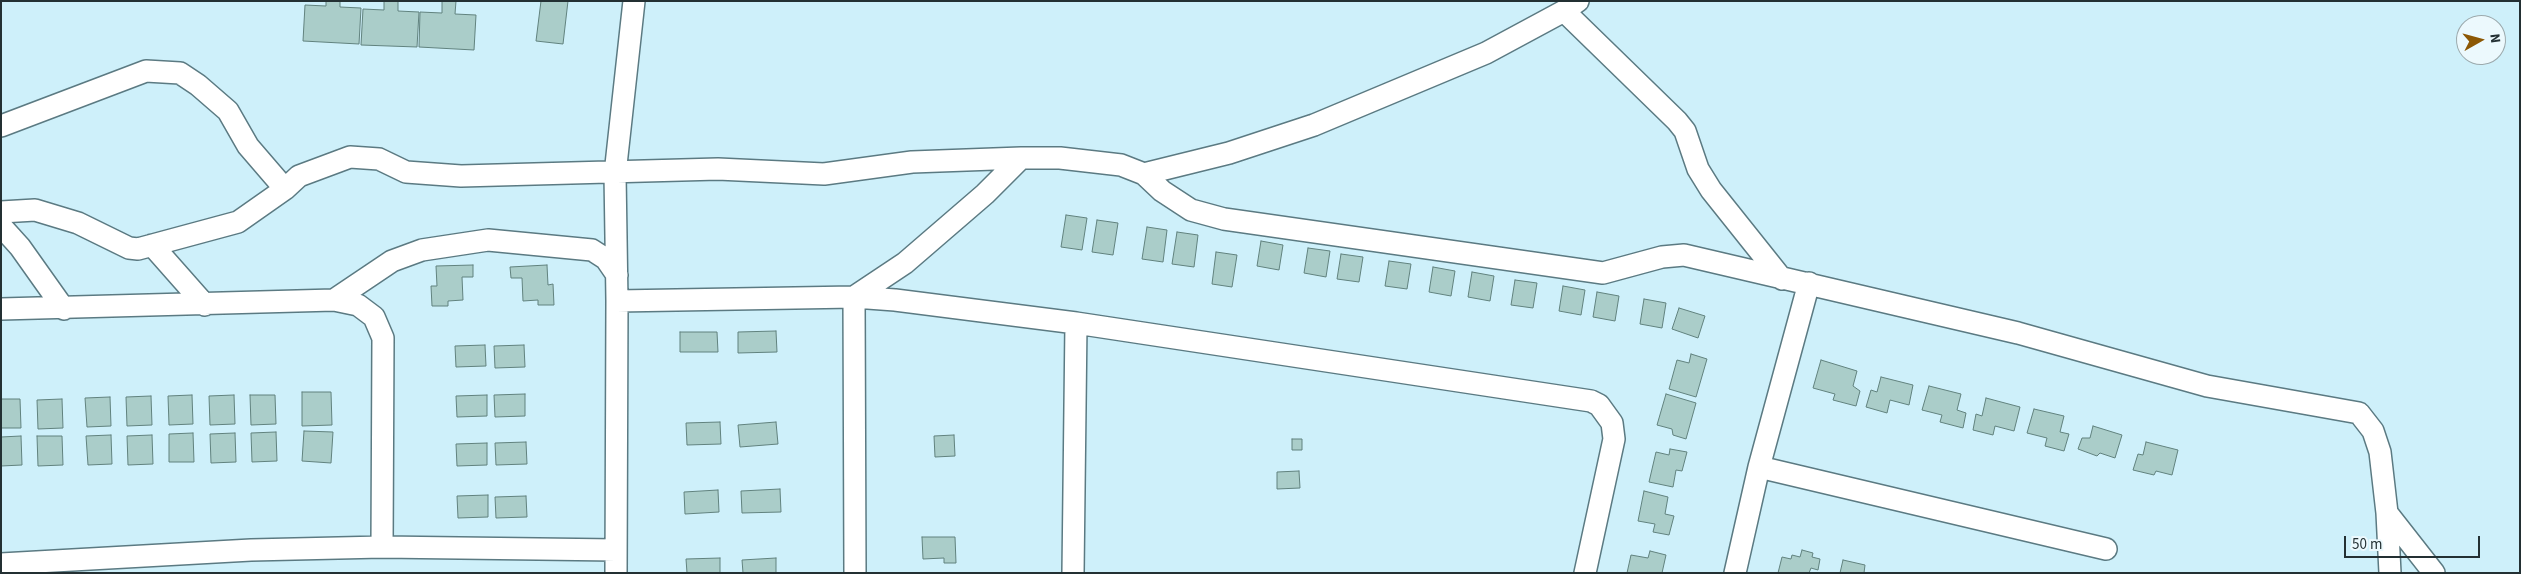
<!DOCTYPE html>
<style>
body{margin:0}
#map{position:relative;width:2521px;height:574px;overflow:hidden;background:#cef0fa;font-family:"Source Sans 3",sans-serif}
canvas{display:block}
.frame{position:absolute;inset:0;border:2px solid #233033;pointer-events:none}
.north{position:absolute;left:2456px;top:15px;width:50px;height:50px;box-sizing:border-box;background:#ecf9fd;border:1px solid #9ca9ac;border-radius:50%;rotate:83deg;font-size:14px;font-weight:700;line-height:20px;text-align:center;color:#233033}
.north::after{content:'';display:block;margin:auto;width:18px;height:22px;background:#8c5805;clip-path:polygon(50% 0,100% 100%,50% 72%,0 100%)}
.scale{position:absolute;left:2344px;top:536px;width:136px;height:22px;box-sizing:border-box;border:2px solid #233033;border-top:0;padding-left:6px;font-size:15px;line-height:18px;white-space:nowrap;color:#233033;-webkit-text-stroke:4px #ecf9fd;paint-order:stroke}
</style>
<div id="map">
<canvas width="2521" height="574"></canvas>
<div class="frame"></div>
<div class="north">N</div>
<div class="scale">50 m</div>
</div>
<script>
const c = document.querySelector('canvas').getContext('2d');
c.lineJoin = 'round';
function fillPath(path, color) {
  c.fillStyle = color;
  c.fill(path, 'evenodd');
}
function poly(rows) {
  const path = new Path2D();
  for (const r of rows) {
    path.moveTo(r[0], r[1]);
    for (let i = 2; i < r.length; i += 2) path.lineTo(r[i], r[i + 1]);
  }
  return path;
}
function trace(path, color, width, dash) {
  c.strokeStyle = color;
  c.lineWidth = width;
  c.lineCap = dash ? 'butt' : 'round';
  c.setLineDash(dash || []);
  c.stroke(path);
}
const building = poly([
 [326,1,340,1,340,7,361,8,359,44,303,41,305,5,326,6,326,1],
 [384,1,398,1,398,11,419,12,417,47,361,45,363,9,384,10,384,1],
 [442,1,456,1,455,14,476,15,474,50,419,47,420,12,442,13,442,1],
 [541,1,568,1,563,44,536,41,541,1],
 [1066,215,1087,218,1082,250,1061,247,1066,215],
 [1097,220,1118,223,1113,255,1092,252,1097,220],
 [1147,227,1167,230,1163,262,1142,259,1147,227],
 [1177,232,1198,235,1194,267,1172,264,1177,232],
 [1261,241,1283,245,1279,270,1257,266,1261,241],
 [1308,248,1330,251,1326,277,1304,273,1308,248],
 [1216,252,1237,255,1232,287,1212,284,1216,252],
 [1341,254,1363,257,1359,282,1337,279,1341,254],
 [1389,261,1411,264,1407,289,1385,286,1389,261],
 [473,265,473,277,462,277,463,300,448,301,448,306,432,306,431,286,437,286,436,266,473,265],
 [547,265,548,285,553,284,554,305,538,305,538,300,523,301,522,278,511,278,510,267,547,265],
 [1433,267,1455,271,1451,296,1429,292,1433,267],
 [1472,272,1494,276,1490,301,1468,297,1472,272],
 [1515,280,1537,283,1533,308,1511,305,1515,280],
 [1563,286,1585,290,1581,315,1559,311,1563,286],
 [1597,292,1619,296,1615,321,1593,317,1597,292],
 [1644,299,1666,303,1662,328,1640,324,1644,299],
 [1679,308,1705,316,1698,338,1672,329,1679,308],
 [776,331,777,352,738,353,738,332,776,331],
 [680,332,717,332,718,352,680,352,680,332],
 [485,345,486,366,456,367,455,346,485,345],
 [524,345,525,367,495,368,494,346,524,345],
 [1691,354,1707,359,1696,397,1669,389,1677,360,1689,363,1691,354],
 [1821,360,1857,371,1853,386,1860,391,1856,406,1833,400,1835,394,1813,388,1821,360],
 [1881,377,1913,385,1909,405,1890,400,1887,413,1866,407,1871,390,1877,392,1881,377],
 [1929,386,1961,394,1957,410,1966,413,1963,428,1940,422,1942,415,1922,410,1929,386],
 [302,392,331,392,332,425,302,426,302,392],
 [525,394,525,416,495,417,494,395,525,394],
 [1666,394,1696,403,1686,439,1673,435,1672,429,1657,425,1666,394],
 [192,395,193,424,169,425,168,396,192,395],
 [234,395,235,424,210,425,209,396,234,395],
 [250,395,275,395,276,424,251,425,250,395],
 [487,395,487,416,457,417,456,396,487,395],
 [151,396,152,425,127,426,126,397,151,396],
 [110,397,111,426,87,427,85,398,110,397],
 [1986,398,2020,407,2014,431,1995,426,1993,435,1973,430,1976,414,1982,416,1986,398],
 [1,399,20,399,21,428,1,428,1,399],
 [62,399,63,428,38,429,37,400,62,399],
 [2034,409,2064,416,2060,432,2069,434,2064,451,2045,446,2047,438,2027,433,2034,409],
 [720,422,721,444,687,445,686,423,720,422],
 [776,422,778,444,740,447,738,425,776,422],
 [2093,426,2122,435,2115,458,2100,453,2097,456,2078,449,2082,438,2090,438,2093,426],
 [304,431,333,432,331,463,302,461,304,431],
 [276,432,277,461,252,462,251,433,276,432],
 [193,433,194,462,169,462,169,434,193,433],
 [235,433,236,462,211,463,210,434,235,433],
 [111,435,112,464,88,465,86,436,111,435],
 [152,435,153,464,128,465,127,436,152,435],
 [954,435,955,456,935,457,934,436,954,435],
 [21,436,22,465,1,466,1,437,21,436],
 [37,436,62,436,63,465,38,466,37,436],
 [1292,439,1302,439,1302,450,1292,450,1292,439],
 [526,442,527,464,496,465,495,443,526,442],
 [2146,442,2178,450,2172,475,2156,471,2154,475,2133,470,2138,454,2143,455,2146,442],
 [487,443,487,465,457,466,456,444,487,443],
 [1670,449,1687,452,1682,471,1676,470,1673,487,1649,482,1656,452,1669,455,1670,449],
 [1299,471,1300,488,1277,489,1277,472,1299,471],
 [780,489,781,512,742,513,741,491,780,489],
 [718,490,719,512,685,514,684,492,718,490],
 [1644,491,1668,497,1665,514,1674,516,1669,535,1653,532,1655,524,1638,521,1644,491],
 [488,495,488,517,458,518,457,496,488,495],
 [526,496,527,517,496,518,495,497,526,496],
 [922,537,955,537,956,563,944,563,944,558,923,559,922,537],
 [1802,550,1813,553,1812,557,1820,559,1818,570,1811,568,1809,573,1778,573,1782,557,1791,559,1792,555,1800,557,1802,550],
 [1650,551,1666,555,1662,573,1627,573,1631,555,1648,558,1650,551],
 [720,558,720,573,687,573,686,559,720,558],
 [776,558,776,573,743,573,742,560,776,558],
 [1843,560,1865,565,1864,573,1840,573,1843,560]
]);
fillPath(building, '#aacdc9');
trace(building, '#61827e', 1);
const minor = poly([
 [1564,11,1677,121,1685,131,1698,169,1711,190,1782,279],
 [1,126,146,71,180,73,198,85,228,111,248,146,285,189],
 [1144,174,1229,153,1314,125,1486,53,1564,11,1578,1],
 [1,212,35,210,78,223,129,248,138,249,238,222,285,189,299,176,350,157,379,159,406,172,461,176,718,169,824,174,912,162,1021,158,1060,158,1121,165,1144,174,1162,191,1191,210,1224,219,1603,273,1662,257,1684,255,2018,333,2207,386,2359,413,2373,431,2380,452,2387,513,2390,573],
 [1,226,20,247,64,309],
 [152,245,205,305],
 [334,300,392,261,422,250,488,240,592,250,606,259,617,275],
 [617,301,854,297,895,300,1076,323,1591,401,1599,405,1612,423,1614,439,1585,573],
 [1,309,334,300,358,305,374,317,383,338,382,547],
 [1759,467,2106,549],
 [2387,513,2434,573],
 [1,564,251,550,382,547,616,550],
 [616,573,617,301,615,174,634,1],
 [855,573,854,297,905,263,985,194,1021,158],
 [1073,573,1076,323],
 [1735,573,1759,467,1809,283]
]);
trace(minor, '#5b7a82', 24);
trace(minor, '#fff', 21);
</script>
